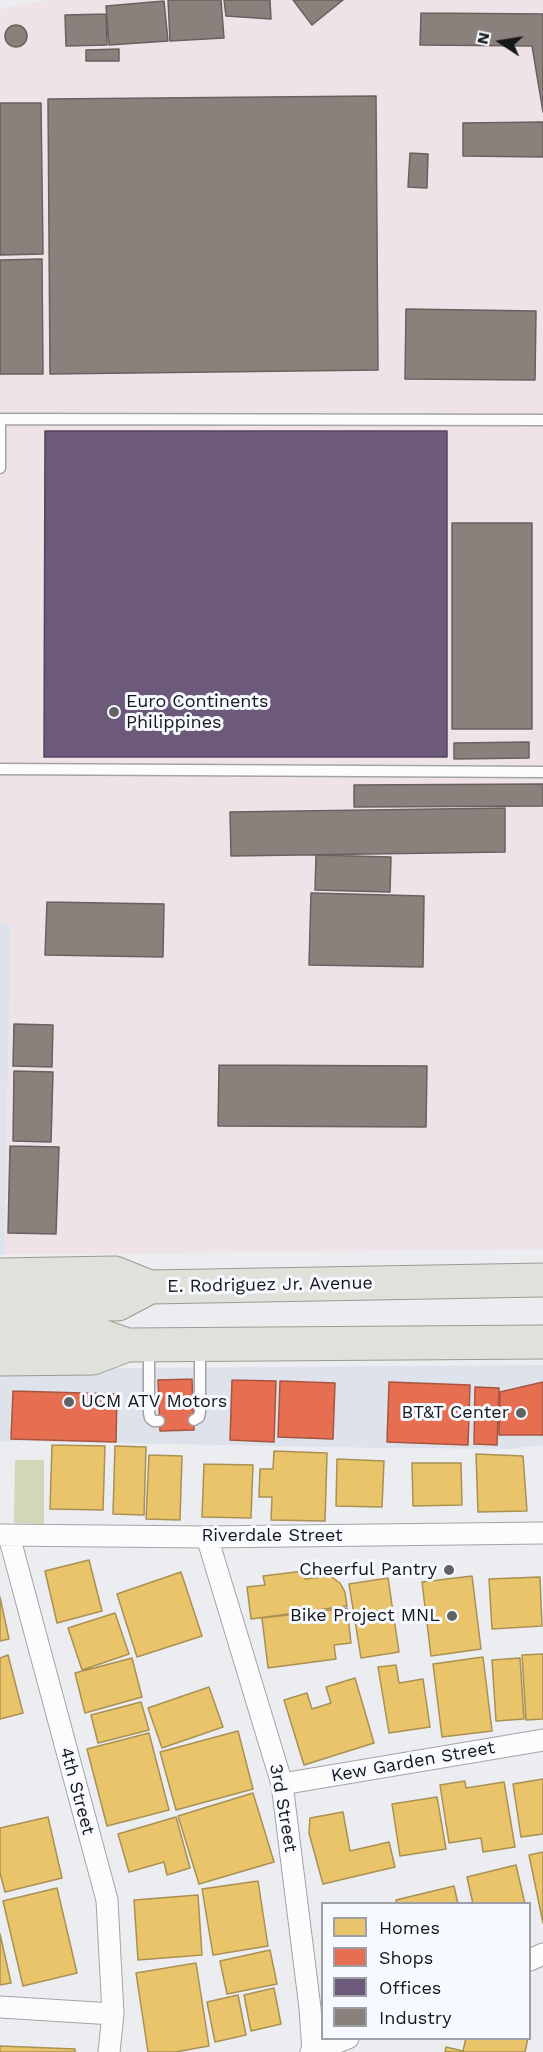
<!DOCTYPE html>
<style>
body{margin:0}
#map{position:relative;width:543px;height:2052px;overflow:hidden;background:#ebedf0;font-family:"Work Sans",sans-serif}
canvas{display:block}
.legend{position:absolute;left:321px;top:1902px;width:210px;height:138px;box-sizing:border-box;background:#f6f9ff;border:2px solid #9c9fa3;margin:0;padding:8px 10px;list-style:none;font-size:18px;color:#16171a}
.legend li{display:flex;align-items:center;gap:12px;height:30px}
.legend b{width:30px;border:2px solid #9c9fa3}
.north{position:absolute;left:471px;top:12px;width:60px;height:60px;-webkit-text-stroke:4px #f6f9ff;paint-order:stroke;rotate:282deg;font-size:16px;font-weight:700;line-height:24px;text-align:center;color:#16171a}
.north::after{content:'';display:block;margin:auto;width:21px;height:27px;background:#16171a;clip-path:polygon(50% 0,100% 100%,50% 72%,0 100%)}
</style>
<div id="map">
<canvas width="543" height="2052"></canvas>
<ul class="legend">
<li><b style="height:16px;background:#e9c46a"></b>Homes</li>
<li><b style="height:16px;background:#e76f51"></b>Shops</li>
<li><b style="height:16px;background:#6d597a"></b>Offices</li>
<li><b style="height:16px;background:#8a817c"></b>Industry</li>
</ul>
<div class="north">N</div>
</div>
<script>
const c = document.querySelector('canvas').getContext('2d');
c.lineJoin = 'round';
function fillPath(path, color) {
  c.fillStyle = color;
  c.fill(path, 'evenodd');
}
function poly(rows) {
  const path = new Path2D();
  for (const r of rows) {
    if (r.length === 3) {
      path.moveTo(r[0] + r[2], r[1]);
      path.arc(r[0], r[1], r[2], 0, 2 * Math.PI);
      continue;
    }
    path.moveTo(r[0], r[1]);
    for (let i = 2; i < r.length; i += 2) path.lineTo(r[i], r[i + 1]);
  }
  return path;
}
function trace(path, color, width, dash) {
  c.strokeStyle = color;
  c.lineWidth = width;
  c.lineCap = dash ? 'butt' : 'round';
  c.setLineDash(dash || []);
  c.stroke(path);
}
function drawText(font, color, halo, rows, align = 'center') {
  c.font = font + ' "Work Sans",sans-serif';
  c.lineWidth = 6;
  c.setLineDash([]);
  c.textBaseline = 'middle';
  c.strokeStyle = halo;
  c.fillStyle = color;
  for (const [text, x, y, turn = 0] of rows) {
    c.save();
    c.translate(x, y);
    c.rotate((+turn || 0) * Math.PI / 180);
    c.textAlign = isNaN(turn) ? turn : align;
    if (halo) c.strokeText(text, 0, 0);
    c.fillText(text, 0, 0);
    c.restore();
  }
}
fillPath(poly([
 [0,922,11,925,4,1255,0,1255],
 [543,1365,543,1445,507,1449,384,1448,0,1441,0,1369]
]), '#dde2eb');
fillPath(poly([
 [46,0,543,0,543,1249,4,1255,11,925,0,922,0,9]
]), '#efe3e8');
fillPath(poly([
 [15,1460,44,1460,44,1524,14,1523]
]), '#d4d6b8');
const homes = poly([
 [52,1445,105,1446,103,1510,50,1509,52,1445],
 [115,1446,146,1447,144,1515,113,1514,115,1446],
 [274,1451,327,1453,325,1521,271,1520,272,1497,259,1497,260,1469,273,1469,274,1451],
 [476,1454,523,1456,527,1511,478,1512,476,1454],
 [149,1455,182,1456,180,1520,146,1519,149,1455],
 [337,1459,384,1461,382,1507,336,1506,337,1459],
 [412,1463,461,1463,462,1505,413,1506,412,1463],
 [204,1464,253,1465,251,1518,202,1517,204,1464],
 [89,1560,102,1611,57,1623,45,1571,89,1560],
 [304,1571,305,1579,330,1576,340,1583,345,1592,347,1606,251,1619,247,1587,265,1585,263,1576,304,1571],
 [181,1572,202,1636,137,1657,117,1594,181,1572],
 [472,1576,481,1649,431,1656,422,1582,472,1576],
 [540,1577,542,1626,492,1629,489,1579,540,1577],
 [388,1578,399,1652,361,1658,349,1584,388,1578],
 [0,1597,9,1639,0,1641,0,1597],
 [347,1608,351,1643,334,1645,336,1659,268,1668,262,1618,347,1608],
 [115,1613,129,1654,82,1670,68,1628,115,1613],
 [543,1654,543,1719,526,1720,522,1655,543,1654],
 [8,1655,23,1713,0,1719,0,1658,8,1655],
 [483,1657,492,1731,442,1737,433,1664,483,1657],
 [132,1658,142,1697,85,1713,75,1673,132,1658],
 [520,1658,524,1719,496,1721,492,1660,520,1658],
 [396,1665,399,1683,423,1679,430,1727,389,1733,378,1667,396,1665],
 [355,1678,374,1743,304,1765,284,1700,307,1693,312,1709,331,1703,326,1687,355,1678],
 [209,1687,223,1727,162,1748,148,1708,209,1687],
 [141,1702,149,1730,98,1743,91,1715,141,1702],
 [238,1731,253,1789,176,1810,160,1752,238,1731],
 [149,1733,169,1810,107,1826,87,1749,149,1733],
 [543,1779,543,1834,521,1837,513,1784,543,1779],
 [465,1781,466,1788,504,1782,515,1847,483,1852,481,1838,449,1843,440,1785,465,1781],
 [253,1793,274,1862,199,1884,178,1816,253,1793],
 [437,1797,446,1849,400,1856,392,1804,437,1797],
 [343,1812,350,1851,389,1842,395,1867,323,1884,309,1833,310,1818,343,1812],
 [48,1817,62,1878,5,1892,0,1873,0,1828,48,1817],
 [176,1817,190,1868,167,1875,164,1862,129,1872,118,1834,176,1817],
 [543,1852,543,1923,529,1855,543,1852],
 [516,1865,525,1904,473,1904,467,1877,516,1865],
 [258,1881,268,1946,213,1955,202,1889,258,1881],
 [454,1886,458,1904,397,1904,396,1900,454,1886],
 [57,1888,77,1973,23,1986,3,1901,57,1888],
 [198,1895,202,1955,138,1960,134,1900,198,1895],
 [0,1934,11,1983,0,1985,0,1934],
 [270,1950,277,1984,227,1994,220,1961,270,1950],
 [196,1963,209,2046,175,2052,148,2052,136,1973,196,1963],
 [274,1988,281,2024,251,2031,244,1995,274,1988],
 [238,1995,246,2035,215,2042,207,2002,238,1995],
 [466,2038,528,2038,525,2052,445,2052,446,2047,463,2051,466,2038],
 [0,2046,75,2049,75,2052,0,2052,0,2046]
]);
fillPath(homes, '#e9c46a');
trace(homes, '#aa9052', 1.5);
const shops = poly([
 [192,1379,194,1430,160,1431,158,1380,192,1379],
 [232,1380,276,1381,274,1442,230,1440,232,1380],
 [280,1381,335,1383,333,1439,278,1437,280,1381],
 [389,1382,470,1385,468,1445,387,1442,389,1382],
 [543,1382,543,1435,499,1435,500,1392,543,1382],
 [475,1387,499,1388,497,1445,474,1444,475,1387],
 [13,1391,117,1394,116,1442,11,1439,13,1391]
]);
fillPath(shops, '#e76f51');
trace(shops, '#a85540', 1.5);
const offices = poly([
 [45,431,447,431,447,757,44,757,45,431]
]);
fillPath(offices, '#6d597a');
trace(offices, '#53455d', 1.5);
const industry = poly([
 [168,0,221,0,224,38,170,41,168,0],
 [224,0,270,0,271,19,226,16,224,0],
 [293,0,343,0,312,25,293,0],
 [164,1,168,41,109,45,106,6,164,1],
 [421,13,543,14,543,112,532,46,420,45,421,13],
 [106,14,107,45,66,46,65,15,106,14],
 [16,36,11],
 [119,49,119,61,86,61,86,50,119,49],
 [376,96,378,370,50,374,48,99,376,96],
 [0,103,41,103,43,254,0,255,0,103],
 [543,122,543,157,463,156,463,123,543,122],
 [410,153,428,154,427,188,408,187,410,153],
 [42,259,43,374,0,374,0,260,42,259],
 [406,309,536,311,535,380,405,379,406,309],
 [452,523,532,523,532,729,452,729,452,523],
 [529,742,529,758,454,759,454,743,529,742],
 [543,784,543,806,354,807,354,785,543,784],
 [505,808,505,852,231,856,230,812,505,808],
 [316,855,391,857,390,892,315,890,316,855],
 [311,893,424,896,423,967,309,965,311,893],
 [47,902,164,904,163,957,45,955,47,902],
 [14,1024,53,1025,52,1067,13,1066,14,1024],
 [219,1065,427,1066,426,1127,218,1126,219,1065],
 [14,1071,53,1072,51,1142,13,1141,14,1071],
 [10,1146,59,1147,56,1234,8,1233,10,1146]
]);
fillPath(industry, '#8a817c');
trace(industry, '#67615f', 1.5);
const service = poly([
 [0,468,0,419,543,420],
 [0,769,543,772],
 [149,1348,149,1413,150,1418,154,1421,159,1421],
 [194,1420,199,1417,200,1412,200,1348]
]);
const minor = poly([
 [0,1535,207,1537,543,1533],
 [9,1536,107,1900,113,2014,109,2052],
 [207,1537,282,1784,310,2008,313,2052],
 [282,1784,543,1740],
 [530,1960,543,1954],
 [0,2007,113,2014],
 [311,2052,348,2038]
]);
const primary = poly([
 [0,1275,115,1273,150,1287,543,1280],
 [0,1303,118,1304,150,1287],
 [0,1329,88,1331,127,1345],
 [0,1359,93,1358,127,1345,543,1342]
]);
trace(service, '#a2a4a7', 13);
trace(minor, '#a2a4a7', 23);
trace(primary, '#9a9b93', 35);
trace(service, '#fcfcfd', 10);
trace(minor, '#fcfcfd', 21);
trace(primary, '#e1e1dc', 33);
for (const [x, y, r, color] of [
 [114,712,6,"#616265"],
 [69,1402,6,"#616265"],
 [521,1413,6,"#616265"],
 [449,1570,6,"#616265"],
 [452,1616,6,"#616265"]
]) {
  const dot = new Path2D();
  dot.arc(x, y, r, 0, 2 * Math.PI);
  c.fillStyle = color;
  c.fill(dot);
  trace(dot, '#f6f9ff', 2);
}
drawText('18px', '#16171a', '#f6f9ff', [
 ["Euro Continents",126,702,"left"],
 ["Philippines",126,723,"left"],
 ["UCM ATV Motors",81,1402,"left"],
 ["BT&T Center",509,1413],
 ["Cheerful Pantry",437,1570],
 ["Bike Project MNL",440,1616]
], 'right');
drawText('18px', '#16171a', '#f6f9ff', [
 ["E. Rodriguez Jr. Avenue",270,1285,-1],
 ["Riverdale Street",272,1536],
 ["Kew Garden Street",413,1762,-10],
 ["4th Street",77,1791,75],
 ["3rd Street",283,1808,80]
]);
</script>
